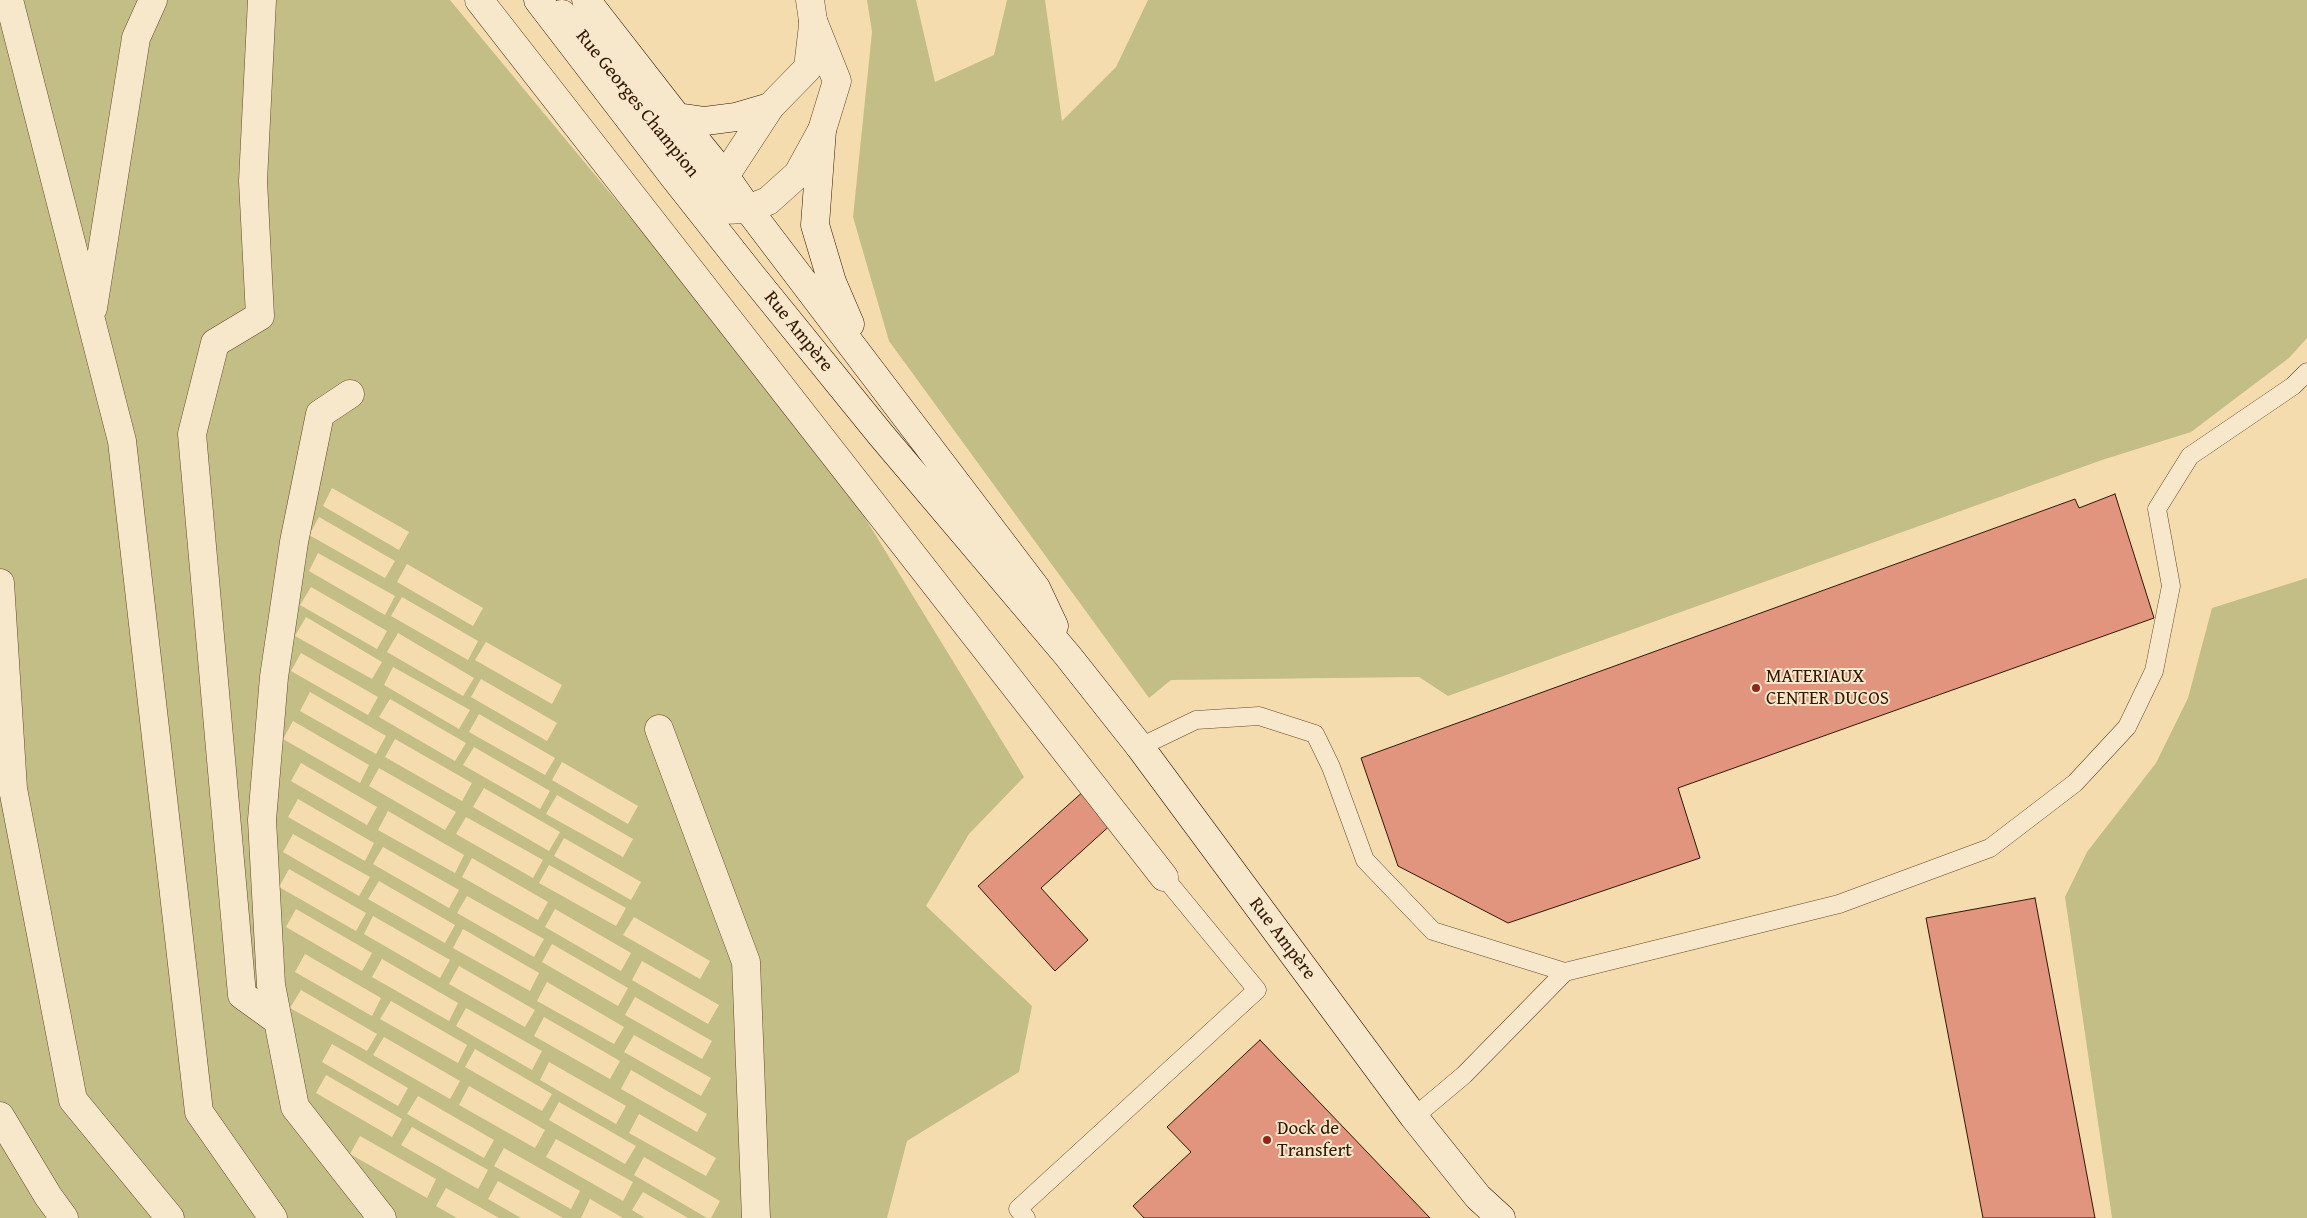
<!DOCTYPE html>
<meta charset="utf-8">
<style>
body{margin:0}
canvas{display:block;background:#f5dcaf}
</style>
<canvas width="2307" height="1218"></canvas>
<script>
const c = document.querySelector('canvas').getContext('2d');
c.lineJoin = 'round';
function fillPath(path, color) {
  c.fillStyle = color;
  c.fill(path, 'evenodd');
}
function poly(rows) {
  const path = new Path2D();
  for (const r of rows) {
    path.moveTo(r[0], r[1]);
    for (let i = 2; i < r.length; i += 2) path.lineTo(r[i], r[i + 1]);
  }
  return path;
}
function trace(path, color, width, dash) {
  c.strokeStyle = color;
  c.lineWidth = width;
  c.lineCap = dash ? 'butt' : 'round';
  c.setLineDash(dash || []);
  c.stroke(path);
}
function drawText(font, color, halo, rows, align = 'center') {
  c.font = font + ' "Gentium Book Plus",serif';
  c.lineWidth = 4;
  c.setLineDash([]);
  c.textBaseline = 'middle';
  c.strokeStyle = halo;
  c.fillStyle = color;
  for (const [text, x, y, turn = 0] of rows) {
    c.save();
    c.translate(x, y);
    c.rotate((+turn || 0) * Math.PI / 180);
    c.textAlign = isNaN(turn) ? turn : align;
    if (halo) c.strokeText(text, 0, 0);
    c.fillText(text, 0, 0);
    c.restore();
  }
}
fillPath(poly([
 [0,0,450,0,824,451,1024,777,969,834,926,906,1032,1006,1019,1072,907,1141,887,1218,711,1218,720,1201,644,1157,634,1175,707,1218,688,1218,643,1192,632,1210,645,1218,623,1218,590,1199,581,1218,563,1218,498,1181,488,1199,521,1218,499,1218,446,1188,436,1206,457,1218,0,1218],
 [332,488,409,532,399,550,323,506],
 [319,517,395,561,385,578,309,535],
 [318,553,395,596,385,615,309,571],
 [407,564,483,608,473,626,397,582],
 [311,587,387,631,377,649,300,605],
 [402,597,478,641,468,660,391,616],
 [306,617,382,662,372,679,295,636],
 [398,633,474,678,463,696,387,652],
 [486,642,562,685,552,704,475,660],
 [301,653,378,697,368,715,291,671],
 [393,667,470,710,459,729,384,685],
 [481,679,557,723,547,741,471,697],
 [310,692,386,736,376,754,300,711],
 [390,699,466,743,455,761,379,717],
 [479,714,555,758,545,775,469,732],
 [293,721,369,765,360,783,283,739],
 [395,739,472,783,462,801,385,757],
 [474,747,550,791,540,809,463,765],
 [562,762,638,806,628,824,552,780],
 [301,763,377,807,367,825,291,781],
 [379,768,456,812,445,830,369,786],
 [484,788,560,832,549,851,473,807],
 [557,795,633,839,623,857,546,814],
 [298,799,374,843,365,861,288,817],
 [388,811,464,855,455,873,378,830],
 [466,817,543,860,533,878,456,834],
 [293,834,370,877,359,896,283,852],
 [564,838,641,882,631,900,554,856],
 [383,847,459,890,449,908,373,864],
 [472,858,548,902,538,920,462,877],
 [549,865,626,908,616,926,539,883],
 [289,869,366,913,356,931,279,887],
 [379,881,455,925,445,943,368,899],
 [467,896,544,939,534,957,457,913],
 [296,909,372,953,362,971,286,927],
 [555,909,631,953,621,971,545,927],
 [373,916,450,960,440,978,364,934],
 [634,917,710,961,700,979,623,935],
 [463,929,539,973,530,991,453,948],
 [552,944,628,988,618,1006,542,962],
 [305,954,381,998,372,1016,295,972],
 [382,959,458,1003,449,1021,372,977],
 [642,961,719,1005,708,1024,632,980],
 [459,966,535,1010,525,1027,449,984],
 [547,982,624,1027,614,1044,537,1001],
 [301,990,377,1034,367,1051,290,1008],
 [635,997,712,1041,702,1059,625,1015],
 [391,1001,467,1045,458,1063,380,1019],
 [466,1008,542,1051,532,1070,456,1026],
 [544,1017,620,1061,610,1079,534,1036],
 [634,1035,711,1078,701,1096,624,1052],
 [384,1037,460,1081,450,1099,373,1055],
 [332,1044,408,1088,398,1106,322,1062],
 [475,1049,552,1094,542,1111,465,1067],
 [549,1062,626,1106,616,1124,540,1080],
 [631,1070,707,1114,697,1132,621,1089],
 [326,1075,402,1119,392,1137,316,1093],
 [469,1086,545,1130,535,1148,459,1105],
 [418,1096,494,1140,484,1158,407,1114],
 [559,1102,636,1146,625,1164,549,1120],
 [639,1114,716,1158,706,1176,629,1133],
 [412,1127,488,1170,478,1189,401,1145],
 [360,1136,436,1179,427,1198,350,1154],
 [556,1139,633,1182,623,1201,546,1157],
 [504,1148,580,1191,571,1209,494,1166],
 [867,0,916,0,935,82,994,55,1007,0,1045,0,1062,121,1116,67,1148,0,2307,0,2307,338,2289,358,2191,432,2102,460,1448,696,1419,677,1171,680,1149,698,889,341,853,217,872,32],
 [2307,578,2307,1218,2112,1218,2065,897,2087,852,2156,763,2188,698,2212,608]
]), '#c3be86');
const building = poly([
 [2115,494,2154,618,1678,788,1700,858,1508,923,1398,866,1361,758,2075,499,2079,508,2115,494],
 [1086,789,1115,821,1041,888,1088,940,1055,971,978,886,1086,789],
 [2035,898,2095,1218,1983,1218,1926,918,2035,898],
 [1260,1040,1430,1218,1144,1218,1133,1206,1191,1152,1167,1127,1260,1040]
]);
fillPath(building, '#e2957e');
trace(building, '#331601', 1);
const service = poly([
 [1140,747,1196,720,1259,716,1315,734,1331,767,1365,860,1433,931,1565,972],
 [1414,1117,1464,1075,1565,972,1839,904,1990,848,2075,783,2127,727,2154,671,2171,586,2157,509,2190,456,2293,386,2307,372],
 [1026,1218,1018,1209,1257,990,1164,877]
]);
const minor = poly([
 [9,0,122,441,199,1112,273,1218],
 [262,0,253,181,260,316,215,343,192,434,242,995,278,1021],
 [479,0,1164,877],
 [562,14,595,50,723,210,748,209,768,201,798,174,822,130,837,81,813,21],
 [722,200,725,176,770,107,808,68,813,25],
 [93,308,136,38,153,0],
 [350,394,320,414,294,542,274,677,262,820,271,985,295,1107,382,1218],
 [0,583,13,789,73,1100,170,1218],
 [659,729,746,962,756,1218],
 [0,1116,48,1196,64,1218]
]);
const tertiary = poly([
 [810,0,813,21]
]);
const secondary = poly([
 [538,0,673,176,752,276,881,435,1068,656,1140,747,1414,1117,1478,1197,1501,1218],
 [586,0,677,117,725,176,748,209,1036,588,1054,626],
 [677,117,705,121,736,117,770,107],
 [822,130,815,225,832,282,850,324]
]);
trace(service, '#64482c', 19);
trace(minor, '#64482c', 29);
trace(tertiary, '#64482c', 29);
trace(secondary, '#331601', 29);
trace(service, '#f8e8cb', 18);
trace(minor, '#f8e8cb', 28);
trace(tertiary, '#f8e8cb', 28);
trace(secondary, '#f8e8cb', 28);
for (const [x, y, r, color] of [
 [1756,688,5,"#8f2418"],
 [1267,1140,5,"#8f2418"]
]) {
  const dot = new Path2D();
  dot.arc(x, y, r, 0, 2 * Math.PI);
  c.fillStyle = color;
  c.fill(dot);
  trace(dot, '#f8e8cb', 2);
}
drawText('19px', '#331601', '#f8e8cb', [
 ["Rue Georges Champion",637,104,51],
 ["Rue Ampère",798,332,51],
 ["Rue Ampère",1282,939,53]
]);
drawText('19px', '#331601', '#f8e8cb', [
 ["MATERIAUX",1766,677],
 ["CENTER DUCOS",1766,699],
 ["Dock de",1277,1129],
 ["Transfert",1277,1151]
], 'left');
</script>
